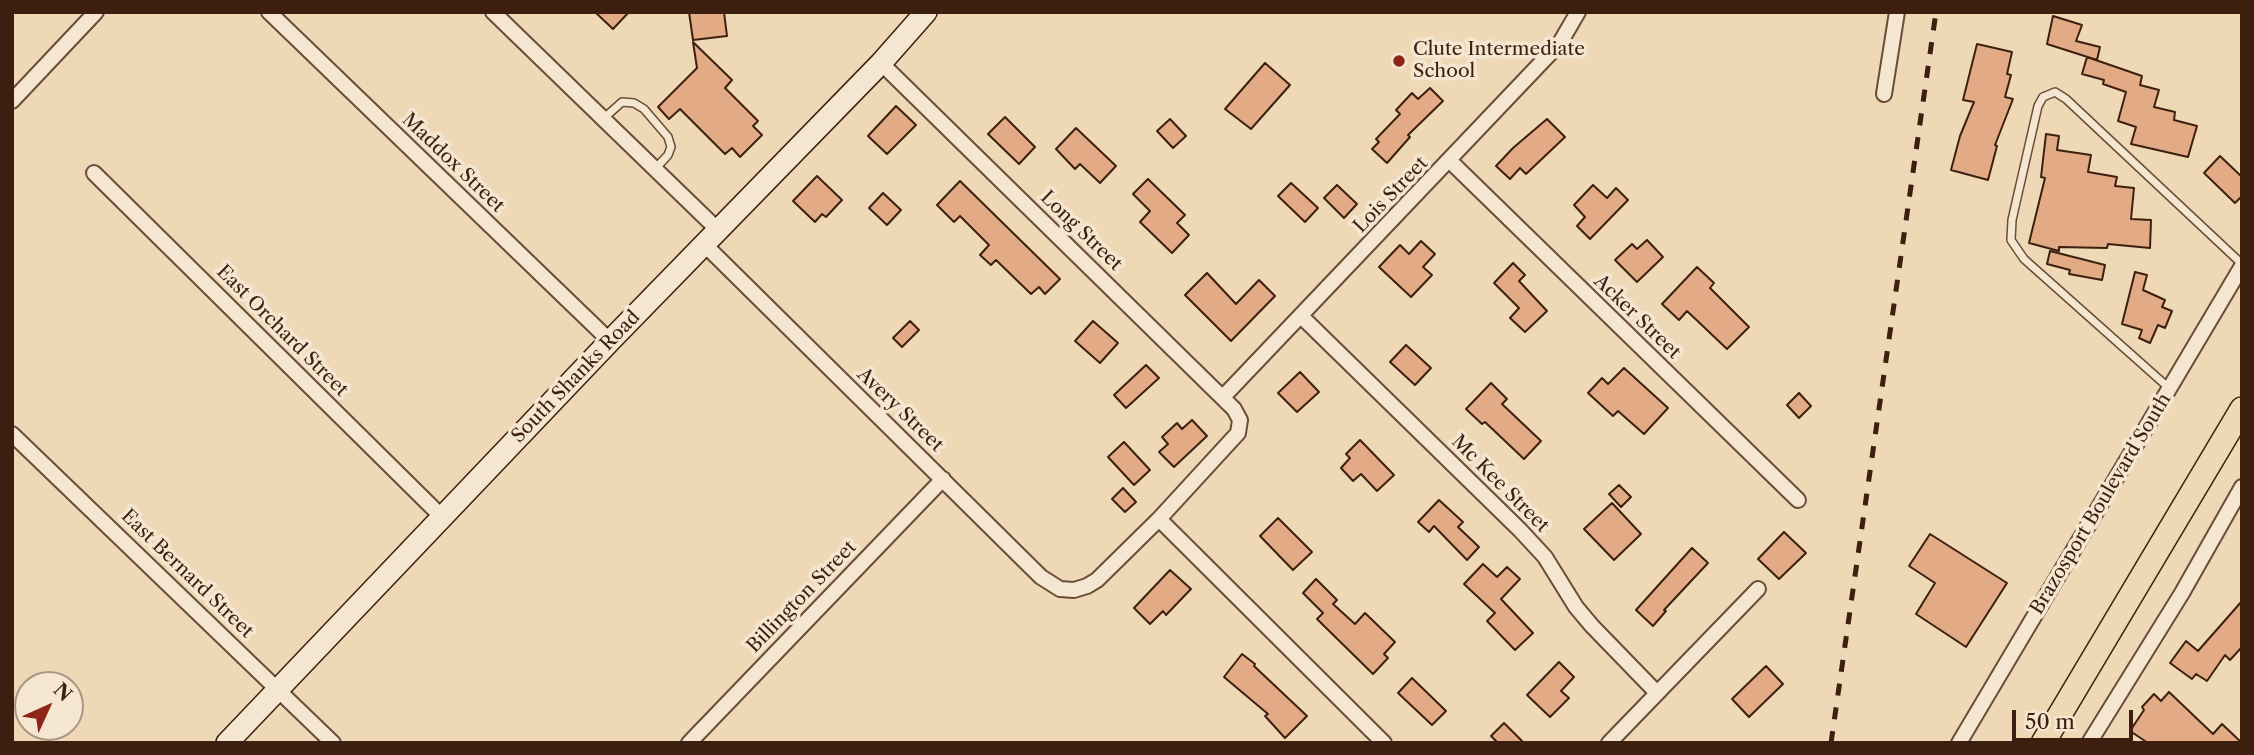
<!DOCTYPE html>
<style>
body{margin:0}
#map{position:relative;width:2254px;height:755px;overflow:hidden;background:#eed8b6;font-family:"Libre Caslon Text",serif}
canvas{display:block}
.frame{position:absolute;inset:0;border:14px solid #3d1f0f;pointer-events:none}
.north{position:absolute;left:14px;top:671px;width:70px;height:70px;box-sizing:border-box;background:#f4e6d0;border:2px solid #ab9683;border-radius:50%;rotate:45deg;font-size:19px;font-weight:700;line-height:28px;text-align:center;color:#3d1f0f}
.north::after{content:'';display:block;margin:auto;width:24px;height:32px;background:#8f2418;clip-path:polygon(50% 0,100% 100%,50% 72%,0 100%)}
.scale{position:absolute;left:2012px;top:710px;width:121px;height:32px;box-sizing:border-box;border:4px solid #3d1f0f;border-top:0;padding-left:9px;font-size:21px;line-height:24px;white-space:nowrap;color:#3d1f0f;-webkit-text-stroke:5px #f4e6d0;paint-order:stroke}
</style>
<div id="map">
<canvas width="2254" height="755"></canvas>
<div class="frame"></div>
<div class="north">N</div>
<div class="scale">50 m</div>
</div>
<script>
const c = document.querySelector('canvas').getContext('2d');
c.lineJoin = 'round';
function fillPath(path, color) {
  c.fillStyle = color;
  c.fill(path, 'evenodd');
}
function poly(rows) {
  const path = new Path2D();
  for (const r of rows) {
    path.moveTo(r[0], r[1]);
    for (let i = 2; i < r.length; i += 2) path.lineTo(r[i], r[i + 1]);
  }
  return path;
}
function trace(path, color, width, dash) {
  c.strokeStyle = color;
  c.lineWidth = width;
  c.lineCap = dash ? 'butt' : 'round';
  c.setLineDash(dash || []);
  c.stroke(path);
}
function drawText(font, color, halo, rows, align = 'center') {
  c.font = font + ' "Libre Caslon Text",serif';
  c.lineWidth = 7;
  c.setLineDash([]);
  c.textBaseline = 'middle';
  c.strokeStyle = halo;
  c.fillStyle = color;
  for (const [text, x, y, turn = 0] of rows) {
    c.save();
    c.translate(x, y);
    c.rotate((+turn || 0) * Math.PI / 180);
    c.textAlign = isNaN(turn) ? turn : align;
    if (halo) c.strokeText(text, 0, 0);
    c.fillText(text, 0, 0);
    c.restore();
  }
}
const building = poly([
 [595,12,629,12,613,29,595,12],
 [689,12,724,12,727,36,693,40,689,12],
 [2053,16,2082,25,2076,41,2100,47,2097,60,2047,44,2053,16],
 [693,42,732,80,725,88,758,121,753,126,762,135,740,157,732,148,725,154,680,109,669,119,658,107,697,68,693,42],
 [1977,44,2012,52,2007,74,2011,75,2005,97,2013,99,1995,145,1997,146,1988,180,1951,170,1960,136,1974,102,1963,100,1977,44],
 [2087,57,2142,76,2140,85,2159,90,2154,107,2175,112,2174,120,2197,126,2188,157,2131,144,2136,127,2118,121,2126,92,2103,84,2104,80,2082,74,2087,57],
 [1265,63,1290,85,1251,129,1225,109,1265,63],
 [1430,88,1443,101,1408,135,1410,137,1387,163,1372,149,1379,142,1376,139,1400,114,1396,110,1412,93,1418,99,1430,88],
 [896,106,916,125,887,154,868,136,896,106],
 [1005,117,1035,147,1019,164,988,134,1005,117],
 [1170,119,1186,136,1173,148,1157,131,1170,119],
 [1547,119,1565,137,1526,174,1520,168,1510,179,1496,166,1513,148,1547,119],
 [1076,128,1116,166,1100,183,1080,164,1075,169,1056,149,1076,128],
 [2046,134,2059,136,2057,150,2091,155,2088,172,2117,177,2115,186,2134,188,2131,219,2151,220,2150,248,2108,244,2107,248,2059,247,2059,251,2029,243,2045,178,2041,177,2046,134],
 [2220,156,2242,177,2242,196,2235,203,2204,173,2220,156],
 [817,176,842,200,826,217,822,214,815,222,793,201,817,176],
 [1148,179,1185,215,1177,223,1189,235,1172,253,1140,222,1150,211,1133,194,1148,179],
 [960,181,1060,279,1045,294,1039,287,1031,294,996,260,991,265,980,255,989,245,960,216,954,222,937,205,960,181],
 [1291,183,1318,208,1305,222,1278,196,1291,183],
 [1337,185,1357,204,1344,218,1324,198,1337,185],
 [1593,185,1607,198,1616,188,1628,200,1590,239,1577,226,1585,217,1574,205,1593,185],
 [883,193,901,210,887,225,869,208,883,193],
 [1647,240,1663,257,1637,282,1615,260,1632,244,1637,249,1647,240],
 [1421,241,1435,254,1423,267,1432,275,1411,297,1379,267,1400,245,1409,254,1421,241],
 [2050,251,2105,265,2102,280,2069,274,2070,270,2047,264,2050,251],
 [1513,263,1525,275,1519,281,1547,311,1525,332,1510,318,1519,308,1494,283,1513,263],
 [1697,267,1714,283,1710,288,1749,327,1727,349,1687,311,1679,320,1662,304,1697,267],
 [2135,272,2147,275,2143,290,2165,300,2162,307,2172,311,2165,328,2158,325,2150,343,2139,338,2142,330,2122,324,2135,272],
 [1207,273,1236,304,1259,280,1275,296,1231,341,1185,295,1207,273],
 [910,321,919,330,902,347,893,338,910,321],
 [1093,321,1118,343,1100,363,1075,341,1093,321],
 [1406,345,1431,368,1415,385,1390,362,1406,345],
 [1146,365,1159,378,1126,408,1114,395,1146,365],
 [1624,368,1668,408,1644,434,1618,411,1613,416,1588,393,1602,378,1608,384,1624,368],
 [1300,372,1319,392,1297,412,1278,393,1300,372],
 [1491,383,1507,399,1502,404,1541,441,1524,459,1485,422,1482,424,1466,409,1491,383],
 [1799,393,1811,406,1799,418,1787,405,1799,393],
 [1192,420,1207,436,1174,467,1159,452,1168,444,1162,437,1177,423,1182,429,1192,420],
 [1360,440,1394,475,1377,491,1361,474,1353,481,1341,468,1350,458,1346,454,1360,440],
 [1124,442,1150,470,1134,485,1108,457,1124,442],
 [1619,485,1631,497,1621,507,1609,494,1619,485],
 [1123,488,1136,502,1125,512,1112,499,1123,488],
 [1439,500,1463,522,1458,527,1479,547,1467,560,1434,526,1429,532,1418,522,1439,500],
 [1612,503,1641,534,1614,560,1584,529,1612,503],
 [1278,518,1312,552,1293,570,1260,536,1278,518],
 [1784,532,1806,553,1779,579,1758,559,1784,532],
 [1930,534,2007,583,1966,647,1916,614,1935,583,1909,566,1930,534],
 [1692,548,1708,563,1664,610,1666,611,1653,626,1636,610,1692,548],
 [1483,564,1497,577,1507,567,1520,579,1501,599,1533,633,1515,650,1487,621,1495,613,1464,584,1483,564],
 [1170,570,1191,589,1166,615,1163,611,1150,624,1134,608,1170,570],
 [1316,579,1337,600,1333,604,1355,624,1365,613,1395,642,1384,654,1388,658,1373,674,1317,619,1323,613,1303,593,1316,579],
 [2242,601,2242,647,2230,660,2225,655,2207,681,2196,674,2192,679,2170,663,2186,641,2198,651,2242,601],
 [1242,654,1255,664,1254,666,1307,716,1285,738,1265,716,1268,714,1224,677,1242,654],
 [1559,662,1574,677,1561,691,1569,698,1550,717,1527,695,1559,662],
 [1766,666,1783,684,1749,717,1732,699,1766,666],
 [1412,678,1446,711,1432,725,1398,693,1412,678],
 [2169,692,2213,734,2222,724,2242,743,2148,743,2130,731,2144,710,2142,707,2154,694,2161,701,2169,692],
 [1504,723,1524,743,1498,743,1491,736,1504,723]
]);
fillPath(building, '#e2ab86');
trace(building, '#3d1f0f', 2);
const lane = poly([
 [603,119,622,102,634,103,644,109,668,137,671,147,668,155,655,169],
 [2169,388,2024,259,2011,240,2012,220,2038,106,2043,97,2055,92,2066,99,2242,264]
]);
const street = poly([
 [269,12,610,341],
 [493,12,719,231],
 [1884,94,1897,12],
 [12,101,96,12],
 [1450,161,1798,500],
 [94,173,442,517],
 [705,245,1041,577,1060,589,1074,590,1087,586,1097,580,1159,519,1238,433,1240,420,1234,409,881,63],
 [1301,316,1520,530,1545,557,1576,607,1592,626,1657,693],
 [1223,397,1560,43,1578,12],
 [12,434,333,743],
 [1159,519,1384,743],
 [689,743,943,479],
 [1609,743,1758,589],
 [1959,743,2242,266],
 [2089,743,2182,593,2242,487]
]);
const secondary = poly([
 [227,743,610,341,881,63,926,12]
]);
const primary = poly([
 [2043,743,2242,409]
]);
trace(lane, '#694d39', 10);
trace(street, '#694d39', 18);
trace(secondary, '#3d1f0f', 24);
trace(primary, '#3d1f0f', 26);
trace(lane, '#f4e6d0', 7);
trace(street, '#f4e6d0', 14);
trace(secondary, '#f4e6d0', 21);
trace(primary, '#eed8b6', 23);
trace(poly([
 [1831,743,1936,12]
]), '#3d1f0f', 5, [12, 12]);
for (const [x, y, r, color] of [
 [1399,61,7,"#8f2418"]
]) {
  const dot = new Path2D();
  dot.arc(x, y, r, 0, 2 * Math.PI);
  c.fillStyle = color;
  c.fill(dot);
  trace(dot, '#f4e6d0', 2.5);
}
drawText('19px', '#3d1f0f', '#f4e6d0', [
 ["Clute Intermediate",1413,50],
 ["School",1413,72]
], 'left');
drawText('19px', '#3d1f0f', '#f4e6d0', [
 ["Maddox Street",453,163,44],
 ["Lois Street",1391,195,-46],
 ["Long Street",1081,231,44],
 ["Acker Street",1637,317,44],
 ["East Orchard Street",282,331,45],
 ["South Shanks Road",576,377,-46],
 ["Avery Street",900,410,44],
 ["Mc Kee Street",1500,484,45],
 ["Brazosport Boulevard South",2101,504,-59],
 ["East Bernard Street",187,574,44],
 ["Billington Street",802,597,-46]
]);
</script>
